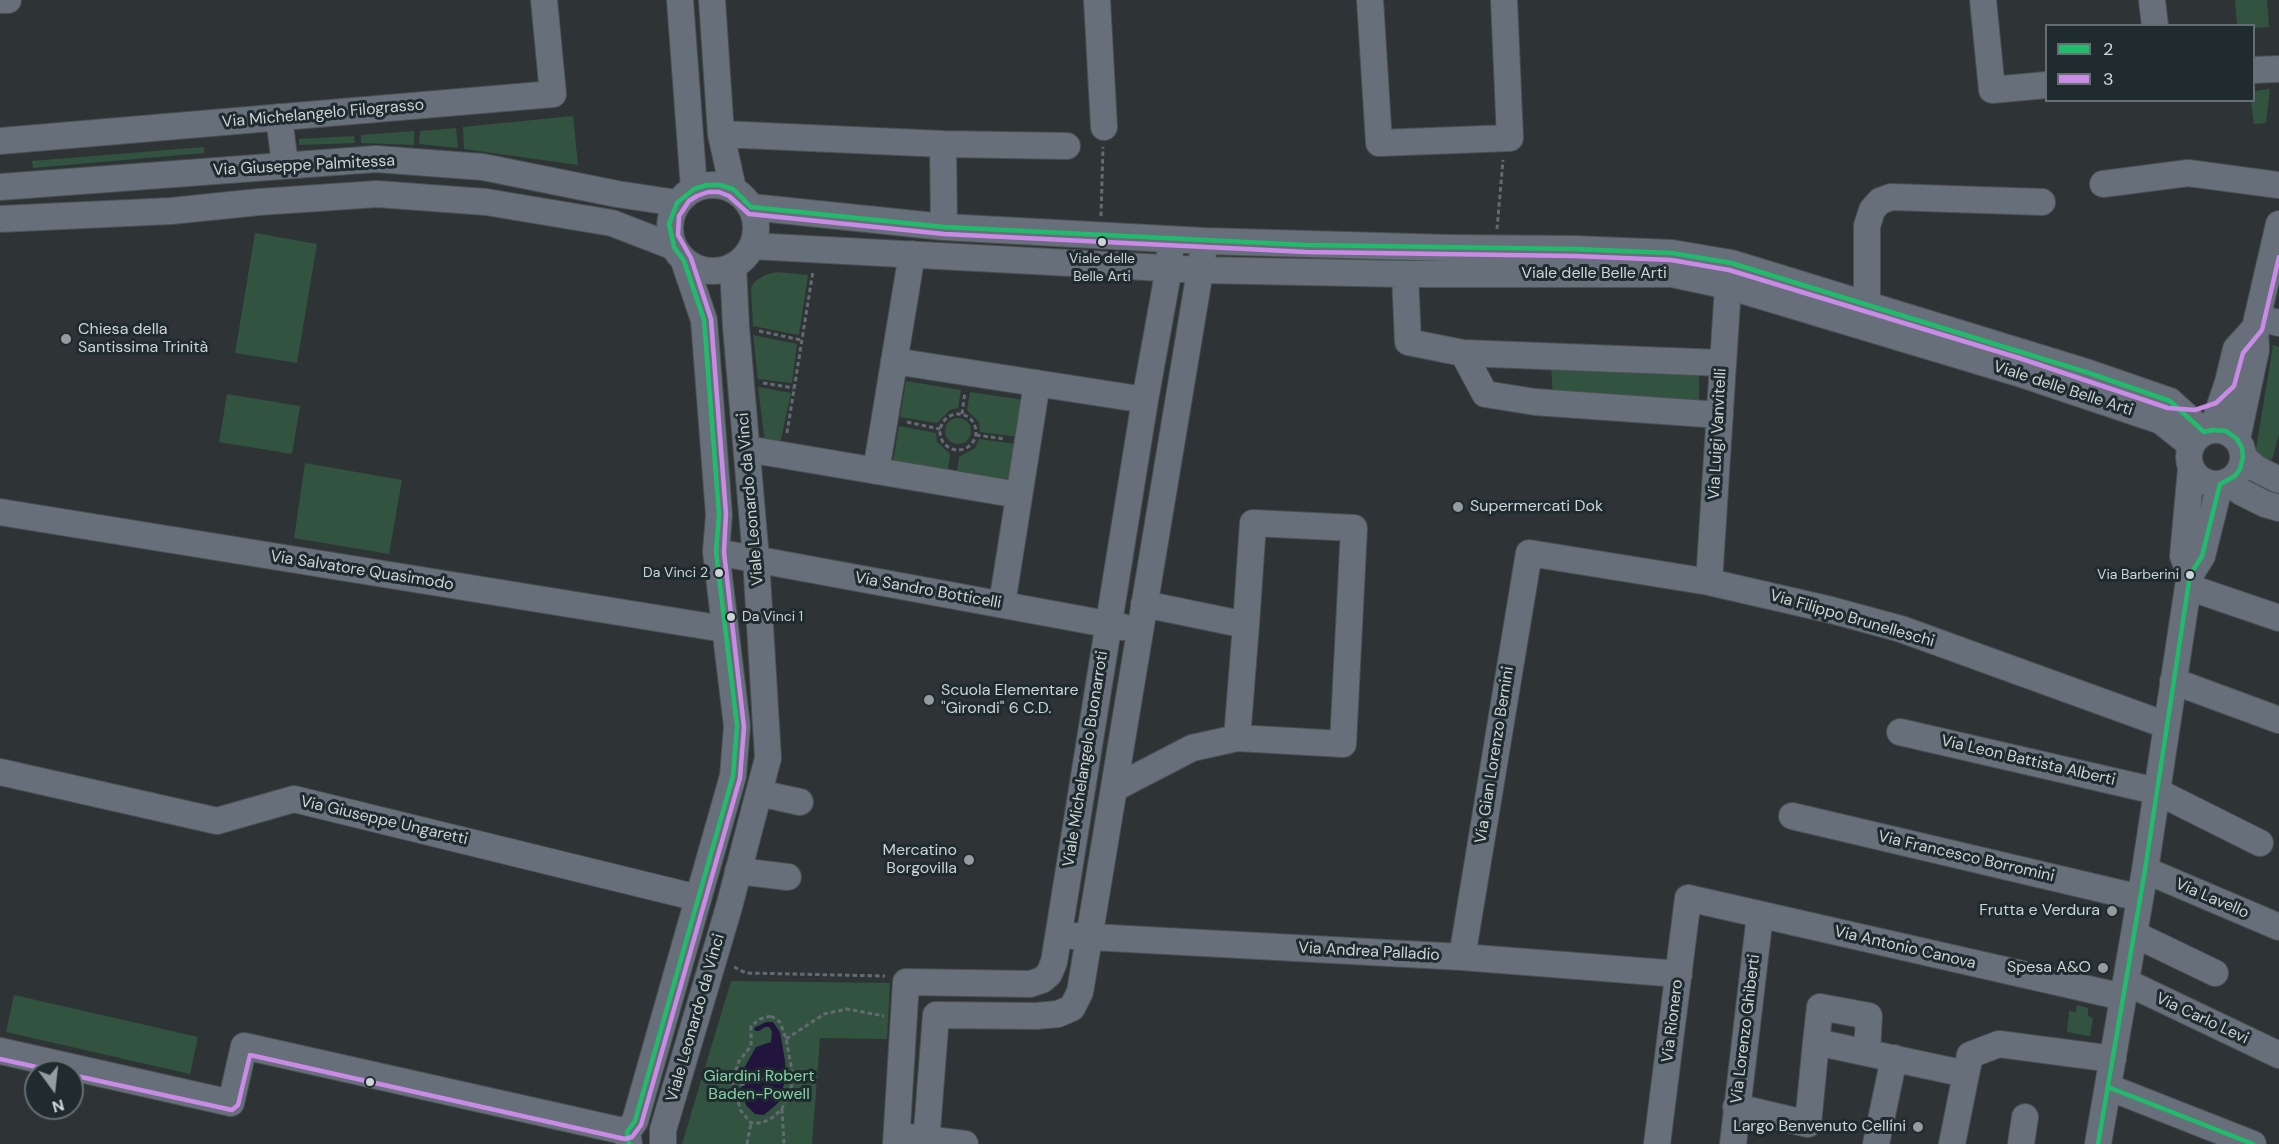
<!DOCTYPE html>
<meta charset="utf-8">
<style>
body{margin:0}
#map{position:relative;width:2279px;height:1144px;overflow:hidden;background:#2e3436;font-family:"DM Sans",sans-serif}
canvas{display:block}
.legend{position:absolute;left:2045px;top:24px;width:210px;height:78px;box-sizing:border-box;background:#202b2f;border:2px solid #656f72;margin:0;padding:8px 10px;list-style:none;font-size:18px;color:#cdd4d7}
.legend li{display:flex;align-items:center;gap:12px;height:30px}
.legend b{width:30px;border:2px solid #656f72}
.north{position:absolute;left:24px;top:1060px;width:60px;height:60px;box-sizing:border-box;background:#202b2f;border:2px solid #656f72;border-radius:50%;rotate:165deg;font-size:16px;font-weight:700;line-height:24px;text-align:center;color:#cdd4d7}
.north::after{content:'';display:block;margin:auto;width:21px;height:27px;background:#959c9f;clip-path:polygon(50% 0,100% 100%,50% 72%,0 100%)}
</style>
<div id="map">
<canvas width="2279" height="1144"></canvas>
<ul class="legend">
<li><b style="height:8px;background:#20bc6c"></b>2</li>
<li><b style="height:8px;background:#ca8be6"></b>3</li>
</ul>
<div class="north">N</div>
</div>
<script>
const c = document.querySelector('canvas').getContext('2d');
c.lineJoin = 'round';
function fillPath(path, color) {
  c.fillStyle = color;
  c.fill(path, 'evenodd');
}
function poly(rows) {
  const path = new Path2D();
  for (const r of rows) {
    if (r.length === 3) {
      path.moveTo(r[0] + r[2], r[1]);
      path.arc(r[0], r[1], r[2], 0, 2 * Math.PI);
      continue;
    }
    path.moveTo(r[0], r[1]);
    for (let i = 2; i < r.length; i += 2) path.lineTo(r[i], r[i + 1]);
  }
  return path;
}
function trace(path, color, width, dash) {
  c.strokeStyle = color;
  c.lineWidth = width;
  c.lineCap = dash ? 'butt' : 'round';
  c.setLineDash(dash || []);
  c.stroke(path);
}
function drawText(font, color, halo, rows, align = 'center') {
  c.font = font + ' "DM Sans",sans-serif';
  c.lineWidth = 6;
  c.setLineDash([]);
  c.textBaseline = 'middle';
  c.strokeStyle = halo;
  c.fillStyle = color;
  for (const [text, x, y, turn = 0] of rows) {
    c.save();
    c.translate(x, y);
    c.rotate((+turn || 0) * Math.PI / 180);
    c.textAlign = isNaN(turn) ? turn : align;
    if (halo) c.strokeText(text, 0, 0);
    c.fillText(text, 0, 0);
    c.restore();
  }
}
fillPath(poly([
 [2235,0,2267,0,2269,27,2254,28,2254,26,2237,25],
 [2270,89,2266,123,2254,124,2251,101,2254,100,2254,91],
 [573,116,578,165,464,149,463,127],
 [456,128,458,148,419,144,420,131],
 [414,131,414,145,361,143,361,135],
 [354,136,355,143,299,145,299,139],
 [204,147,204,153,33,168,32,161],
 [255,233,317,244,297,363,235,353],
 [777,272,808,275,799,335,753,326,751,288,754,282,765,275],
 [753,335,797,344,792,383,758,379],
 [2273,345,2279,347,2279,435,2272,460,2255,455],
 [1551,363,1699,369,1699,406,1553,399],
 [906,381,961,390,958,408,950,410,937,423,900,417],
 [758,387,791,393,780,444,765,443],
 [970,392,1024,400,1018,437,980,432,979,422,967,410],
 [227,394,300,406,292,454,219,442],
 [958,431,13],
 [899,426,936,433,937,442,950,454,948,470,893,461],
 [979,439,1017,444,1011,480,957,471,959,457,975,448],
 [305,463,402,480,389,554,294,538],
 [731,981,890,983,887,1039,820,1038,812,1144,682,1144],
 [14,995,198,1037,190,1074,6,1032],
 [2077,1005,2088,1008,2088,1016,2093,1018,2090,1036,2067,1032,2069,1011,2076,1012]
]), '#32533f');
fillPath(poly([
 [766,1022,773,1022,780,1032,785,1061,786,1078,778,1103,764,1115,755,1114,746,1105,741,1092,741,1080,743,1070,756,1047,771,1042,772,1031,769,1027,765,1027,759,1031,755,1031,754,1028]
]), '#21153d');
const minor = poly([
 [2,0,8,0],
 [680,0,694,189],
 [712,0,721,134,733,189],
 [1097,0,1104,127],
 [1370,0,1379,143,1510,138,1504,0],
 [1983,0,1992,90,2046,85],
 [2152,0,2155,26],
 [2254,70,2279,69],
 [279,117,285,165],
 [721,134,943,144,944,227],
 [0,141,553,94,544,0],
 [943,144,1067,146],
 [2103,184,2188,173,2279,185],
 [713,228,43],
 [0,187,376,159,483,167,617,194,677,203],
 [751,207,944,227,1204,241,1450,248,1574,249,1672,253,1731,263,2089,373,2170,401,2204,432],
 [0,219,171,211,259,202,377,194,486,202,612,223,674,247],
 [752,246,1201,270,1405,274,1672,274,1728,286,2018,373,2161,421,2191,445],
 [1405,274,1408,342,1463,353,1485,394,1535,402,1720,415],
 [1867,304,1867,226,1872,210,1880,201,1891,197,2042,202],
 [2258,318,2279,323],
 [1463,353,1722,363],
 [894,361,1145,400],
 [2216,457,27],
 [2212,430,2228,382,2236,349,2255,328],
 [2237,439,2256,350,2255,328,2279,224],
 [747,449,1019,495],
 [2243,457,2257,469,2279,480],
 [876,471,912,254],
 [2227,482,2241,492,2265,504,2279,508],
 [0,512,724,629],
 [716,552,1123,627],
 [2190,575,2183,556,2191,469],
 [1709,582,1728,286],
 [2188,587,2279,618],
 [1002,604,1037,383],
 [2173,681,2279,720],
 [1900,732,2156,791,2260,843],
 [1237,738,1246,625],
 [0,772,217,821,294,799,698,898],
 [1115,788,1192,748,1237,738,1343,744,1354,528,1253,523,1246,625,1144,604],
 [759,793,800,802],
 [1792,816,2140,898],
 [2145,870,2279,927],
 [738,871,788,877],
 [2134,934,2215,973],
 [1073,936,1462,957,1679,974],
 [1462,957,1529,553,1709,582,1831,610,1901,629,2166,725],
 [2126,982,2279,1055],
 [1816,1042,1820,1007,1869,1016,1867,1052],
 [0,1051,231,1103,244,1046,627,1132],
 [2108,1087,2253,1144],
 [1736,1107,1808,1124,1816,1042,1966,1074,1970,1055,1999,1044,2113,1059],
 [909,1137,965,1144],
 [629,1144,627,1132,635,1121,733,776,737,726,716,552,719,515,704,320,684,261],
 [663,1144,663,1130,729,907,768,758,756,559,736,327,733,266],
 [896,1144,906,982,1030,984,1042,980,1049,974,1054,962,1145,400,1169,268,1170,251],
 [926,1144,936,1015,1036,1016,1058,1014,1072,1008,1080,992,1203,253],
 [1657,1144,1688,898,2123,997],
 [1733,1144,1760,915],
 [1876,1144,1894,1058],
 [1952,1144,1966,1074],
 [2021,1144,2025,1117],
 [2098,1144,2145,870,2188,587,2190,575,2202,556,2220,484]
]);
trace(minor, '#4b5052', 28);
trace(poly([
 [1101,216,1103,147],
 [1497,229,1503,160],
 [759,331,801,340],
 [763,383,794,388],
 [958,432,18],
 [962,414,965,392],
 [907,422,940,429],
 [787,433,813,271],
 [976,435,1005,439],
 [734,967,746,973,885,976],
 [771,1016,780,1022,786,1039,793,1076,791,1088,782,1109,772,1118,762,1123,751,1123,741,1111,732,1082,739,1061,751,1046,751,1026,760,1019,771,1016],
 [786,1039,824,1014,847,1009,884,1016],
 [733,1087,792,1071],
 [782,1109,784,1144],
 [747,1144,751,1123]
]), '#646a71', 3, [4.5, 3]);
trace(minor, '#666f7a', 26);
trace(poly([
 [2108,1087,2253,1144],
 [629,1144,627,1132,635,1121,733,776,737,726,716,552,719,515,704,320,684,261,674,247,669,224,677,203,694,189,707,185,720,185,733,189,751,207,944,227,1306,245,1574,249,1672,253,1731,263,2089,373,2170,401,2204,432,2212,430,2226,431,2237,439,2242,448,2243,457,2240,469,2235,476,2220,484,2202,556,2190,575,2145,870,2098,1144]
]), '#20bc6c', 4.5);
trace(poly([
 [0,1059,59,1072],
 [72,1075,232,1110,238,1105,250,1055,625,1139,632,1137,641,1125,740,778,744,727,724,552,726,514,711,319,691,258,678,235,679,216,689,201,697,196,708,192,719,192,729,196,749,214,944,234,1306,252,1574,256,1671,260,1729,270,2019,358,2168,408,2195,410,2216,403,2234,386,2243,353,2262,330,2279,257]
]), '#ca8be6', 4.5);
for (const [x, y, r, color] of [
 [1102,242,5,"#cdd4d7"],
 [66,339,6,"#959c9f"],
 [1458,507,6,"#959c9f"],
 [719,573,5,"#cdd4d7"],
 [2190,575,5,"#cdd4d7"],
 [731,617,5,"#cdd4d7"],
 [929,700,6,"#959c9f"],
 [969,860,6,"#959c9f"],
 [2112,911,6,"#959c9f"],
 [2103,968,6,"#959c9f"],
 [370,1082,5,"#cdd4d7"],
 [1918,1127,6,"#959c9f"]
]) {
  const dot = new Path2D();
  dot.arc(x, y, r, 0, 2 * Math.PI);
  c.fillStyle = color;
  c.fill(dot);
  trace(dot, '#202b2f', 2);
}
drawText('14px', '#cdd4d7', '#202b2f', [
 ["Viale delle",1102,259,"center"],
 ["Belle Arti",1102,277,"center"],
 ["Da Vinci 2",708,573],
 ["Via Barberini",2179,575],
 ["Da Vinci 1",742,617,"left"]
], 'right');
drawText('16px', '#cdd4d7', '#202b2f', [
 ["Via Michelangelo Filograsso",323,114,-5],
 ["Via Giuseppe Palmitessa",304,166,-3],
 ["Viale delle Belle Arti",1594,274],
 ["Viale delle Belle Arti",2063,389,18],
 ["Via Luigi Vanvitelli",1718,434,-87],
 ["Viale Leonardo da Vinci",751,499,-95],
 ["Via Salvatore Quasimodo",362,571,9],
 ["Via Sandro Botticelli",928,591,10],
 ["Via Filippo Brunelleschi",1852,619,16],
 ["Via Gian Lorenzo Bernini",1495,755,-81],
 ["Viale Michelangelo Buonarroti",1086,759,-81],
 ["Via Leon Battista Alberti",2028,761,13],
 ["Via Giuseppe Ungaretti",384,821,13],
 ["Via Francesco Borromini",1966,857,13],
 ["Via Lavello",2212,899,23],
 ["Via Antonio Canova",1905,948,13],
 ["Via Andrea Palladio",1369,952,3],
 ["Viale Leonardo da Vinci",696,1018,-74],
 ["Via Carlo Levi",2202,1019,25],
 ["Via Rionero",1673,1021,-83],
 ["Via Lorenzo Ghiberti",1746,1029,-83]
]);
drawText('16px', '#cdd4d7', '#202b2f', [
 ["Chiesa della",78,330,"left"],
 ["Santissima Trinità",78,348,"left"],
 ["Supermercati Dok",1470,507,"left"],
 ["Scuola Elementare",941,691,"left"],
 ["\"Girondi\" 6 C.D.",941,709,"left"],
 ["Mercatino",957,851],
 ["Borgovilla",957,869],
 ["Frutta e Verdura",2100,911],
 ["Spesa A&O",2091,968],
 ["Largo Benvenuto Cellini",1906,1127]
], 'right');
drawText('16px', '#82d4a0', '#202b2f', [
 ["Giardini Robert",759,1077],
 ["Baden-Powell",759,1095]
]);
</script>
